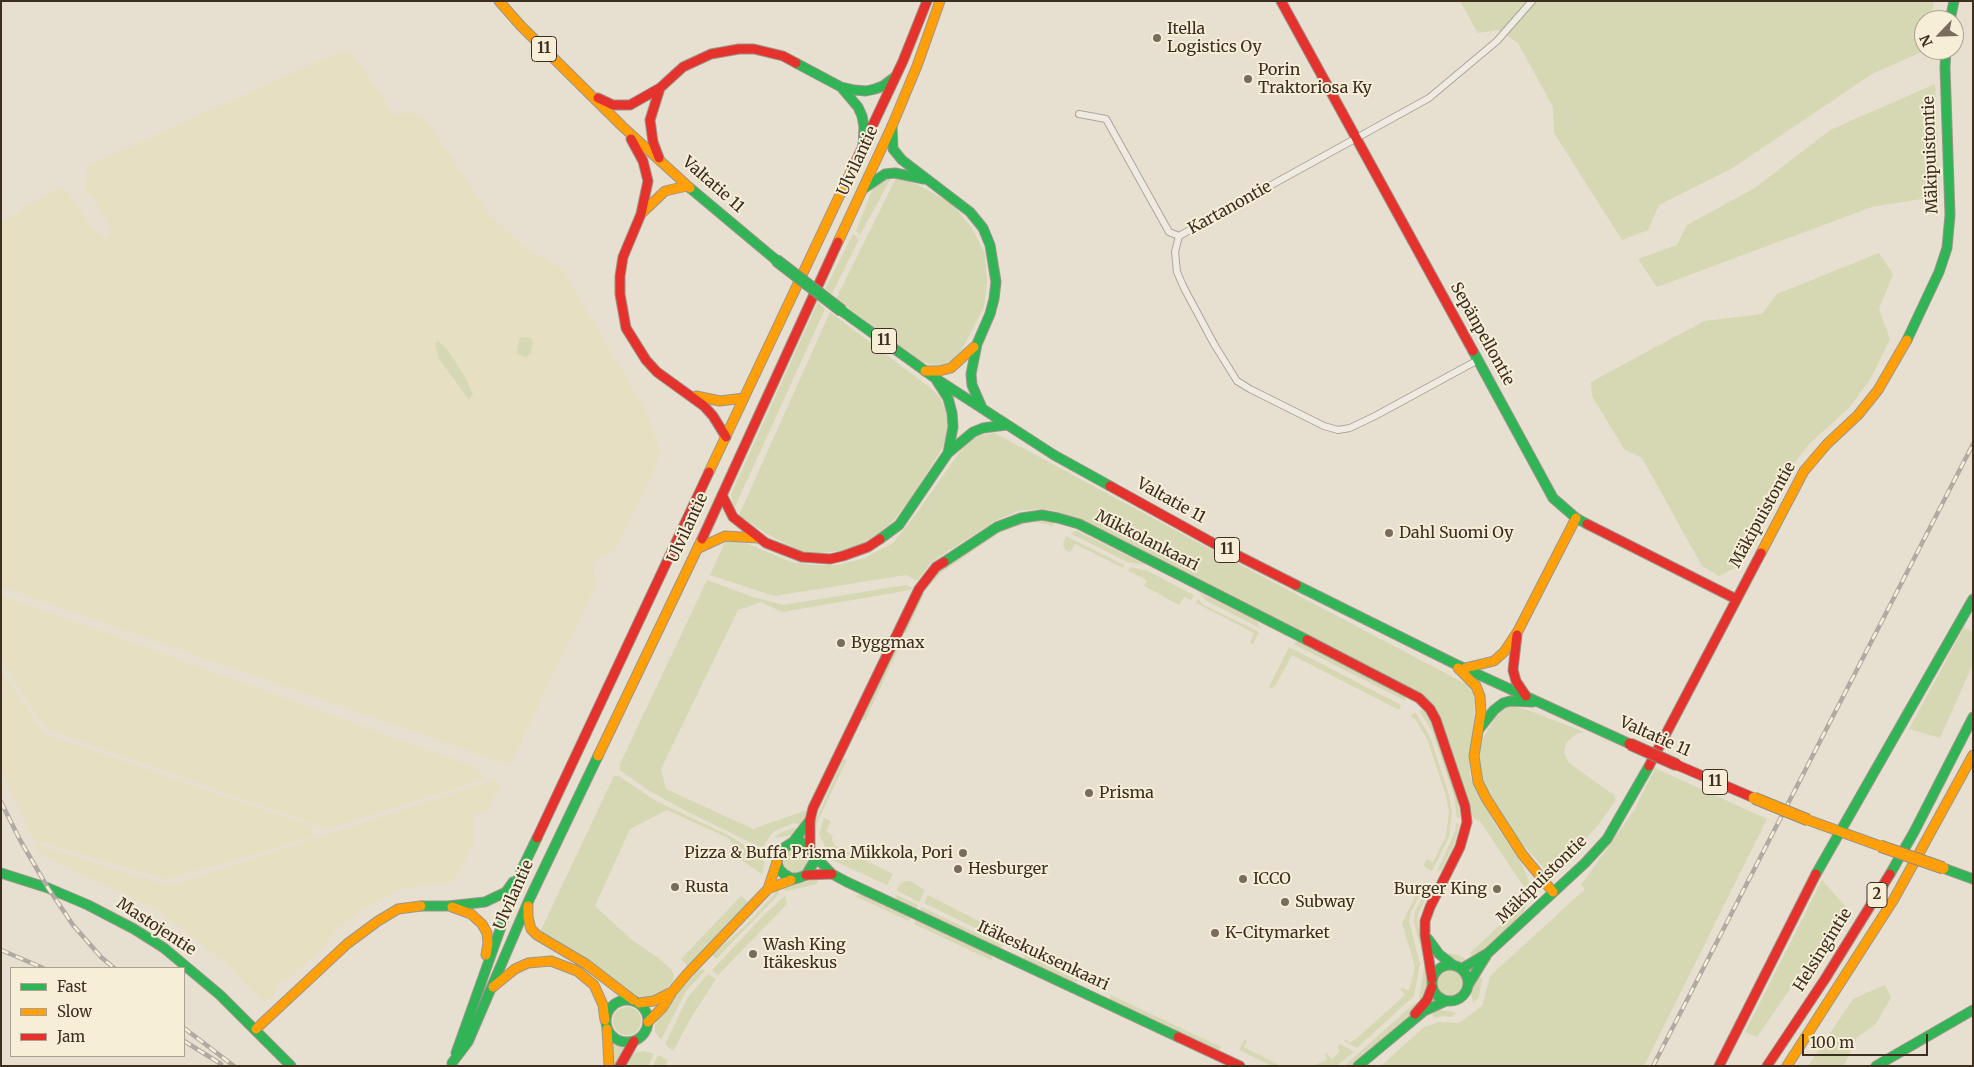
<!DOCTYPE html>
<meta charset="utf-8">
<style>
body{margin:0}
#map{position:relative;width:1974px;height:1067px;overflow:hidden;background:#e7e0d1;font-family:Merriweather,serif}
canvas{display:block}
.frame{position:absolute;inset:0;border:2px solid #3d2e20;pointer-events:none}
.legend{position:absolute;left:10px;top:967px;width:175px;height:90px;box-sizing:border-box;background:#f7eed8;border:1px solid #ada18e;margin:0;padding:6px 9px;list-style:none;font-size:15px;color:#3d2e20}
.legend li{display:flex;align-items:center;gap:10px;height:25px}
.legend b{width:25px;border:1px solid #ada18e}
.north{position:absolute;left:1914px;top:10px;width:50px;height:50px;box-sizing:border-box;background:#f7eed8;border:1px solid #ada18e;border-radius:50%;rotate:246deg;font-size:14px;font-weight:700;line-height:20px;text-align:center;color:#3d2e20}
.north::after{content:'';display:block;margin:auto;width:18px;height:22px;background:#786c5e;clip-path:polygon(50% 0,100% 100%,50% 72%,0 100%)}
.scale{position:absolute;left:1802px;top:1034px;width:126px;height:22px;box-sizing:border-box;border:2px solid #3d2e20;border-top:0;padding-left:6px;font-size:15px;line-height:18px;white-space:nowrap;color:#3d2e20;-webkit-text-stroke:4px #f7eed8;paint-order:stroke}
</style>
<div id="map">
<canvas width="1974" height="1067"></canvas>
<div class="frame"></div>
<ul class="legend">
<li><b style="height:6px;background:#30b455"></b>Fast</li>
<li><b style="height:6px;background:#ff9f0a"></b>Slow</li>
<li><b style="height:6px;background:#e5322d"></b>Jam</li>
</ul>
<div class="north">N</div>
<div class="scale">100 m</div>
</div>
<script>
const c = document.querySelector('canvas').getContext('2d');
c.lineJoin = 'round';
function fillPath(path, color) {
  c.fillStyle = color;
  c.fill(path, 'evenodd');
}
function poly(rows) {
  const path = new Path2D();
  for (const r of rows) {
    if (r.length === 3) {
      path.moveTo(r[0] + r[2], r[1]);
      path.arc(r[0], r[1], r[2], 0, 2 * Math.PI);
      continue;
    }
    path.moveTo(r[0], r[1]);
    for (let i = 2; i < r.length; i += 2) path.lineTo(r[i], r[i + 1]);
  }
  return path;
}
function trace(path, color, width, dash) {
  c.strokeStyle = color;
  c.lineWidth = width;
  c.lineCap = dash ? 'butt' : 'round';
  c.setLineDash(dash || []);
  c.stroke(path);
}
function drawText(font, color, halo, rows, align = 'center') {
  c.font = font + ' Merriweather,serif';
  c.lineWidth = 4;
  c.setLineDash([]);
  c.textBaseline = 'middle';
  c.strokeStyle = halo;
  c.fillStyle = color;
  for (const [text, x, y, turn = 0] of rows) {
    c.save();
    c.translate(x, y);
    c.rotate((+turn || 0) * Math.PI / 180);
    c.textAlign = isNaN(turn) ? turn : align;
    if (halo) c.strokeText(text, 0, 0);
    c.fillText(text, 0, 0);
    c.restore();
  }
}
fillPath(poly([
 [343,50,352,52,394,114,408,113,423,115,488,213,519,243,562,269,647,412,660,452,655,468,615,551,597,559,593,565,596,585,512,761,506,764,1,587,1,222,59,187,69,193,92,228,103,236,108,237,110,233,107,222,94,199,86,192,87,166],
 [520,338,533,343,530,354,517,350],
 [447,349,473,394,468,400,439,359],
 [1,595,475,767,485,779,326,829,45,728,1,661],
 [1,669,44,734,311,826,313,834,311,838,167,879,33,840,1,771],
 [495,780,500,786,488,808,474,816,474,843,456,878,447,884,424,885,397,890,362,910,337,929,322,949,288,979,280,981,273,997,263,1002,225,963,159,911,38,853,34,844,169,886]
]), '#e6dfc2');
fillPath(poly([
 [1460,1,1934,1,1931,20,1924,20,1924,50,1926,50,1872,74,1731,169,1659,205,1648,230,1622,240,1554,133,1553,107,1518,43,1498,30,1478,33],
 [1935,84,1940,196,1872,207,1657,287,1638,259,1677,245,1687,225,1755,188,1830,130],
 [891,178,860,235,856,231,873,188,882,179],
 [896,178,916,184,951,203,972,228,985,254,987,282,984,307,959,355,950,365,937,366,922,362,836,299],
 [853,234,859,239,832,294,825,289],
 [1879,253,1893,274,1879,309,1890,339,1871,378,1849,408,1810,443,1795,462,1737,567,1719,576,1702,566,1642,458,1624,449,1592,396,1591,382,1704,321,1762,314,1777,294],
 [818,302,825,309,734,509,731,494],
 [830,312,928,386,940,397,946,411,948,427,943,447,912,497,894,520,876,535,861,544,841,551,819,553,800,551,765,533,739,515],
 [525,337,531,338,533,343,530,354,525,357,518,354,517,349,520,338],
 [438,341,447,349,465,377,473,394,469,400,439,359,435,344],
 [995,433,1210,549,1468,685,1475,696,1473,734,1469,756,1470,777,1496,826,1521,862,1529,881,1528,888,1524,887,1480,821,1473,818,1470,803,1440,718,1435,707,1422,694,1072,517,1056,511,1041,509,1018,511,997,520,931,562,917,581,906,575,774,596,710,575,726,540,746,543,791,562,812,565,838,565,865,558,893,543,916,514,963,447,975,436],
 [1035,518,1052,521,1054,526,1036,522,1027,523,1001,532,942,572,926,589,923,588,938,571,1000,530,1012,523],
 [1077,531,1146,565,1127,562,1070,533],
 [1066,536,1124,565,1123,568,1075,544,1070,552,1065,550,1063,544],
 [1130,567,1148,571,1194,595,1191,600,1184,597,1179,605,1144,586,1147,580,1128,571],
 [707,580,753,597,783,605,906,585,912,588,911,590,782,612,761,602,738,610,661,769,666,789,753,829,807,810,802,825,794,823,774,831,762,848,682,809,648,790,620,770,620,764],
 [1198,592,1256,620,1260,628,1207,601],
 [921,593,924,594,906,633,903,632],
 [1198,599,1204,605,1259,632,1253,644,1250,643,1254,633,1196,603],
 [1964,627,1973,632,1973,664,1940,738,1909,729],
 [1298,641,1404,694,1406,701,1293,644],
 [898,642,901,643,865,721,862,720],
 [1289,647,1401,705,1399,710,1292,655,1275,686,1272,688,1269,687],
 [1512,706,1528,710,1584,732,1576,734,1566,743,1564,753,1569,763,1614,795,1616,800,1598,825,1567,860,1546,870,1519,841,1488,794,1480,775,1479,754,1483,738,1496,716,1503,708],
 [1419,710,1424,711,1435,730,1457,798,1460,818,1457,818,1454,796,1432,731],
 [1416,713,1431,739,1449,795,1452,812,1449,837,1432,871,1426,868,1424,865,1427,859,1433,862,1446,836,1449,812,1446,796,1427,739,1415,719,1411,717,1412,714],
 [847,759,817,823,816,830,815,822,843,760],
 [1655,768,1767,819,1644,1066,1381,1066,1424,1027,1439,1022,1459,1023,1482,1006,1490,976,1585,889,1581,885,1635,809],
 [614,776,619,776,656,801,730,836,747,847,765,862,762,874,741,860,735,847,728,838,667,810,630,829,595,906,632,940,657,957,671,969,674,975,673,981,665,990,654,997,644,999,634,996,540,932],
 [824,818,831,821,826,831,833,836,832,839,834,845,893,874,887,885,832,860,819,834],
 [1456,823,1459,824,1455,842,1441,870,1437,871,1455,832],
 [793,828,797,829,793,835,774,838,778,834],
 [796,860,13],
 [818,880,817,884,787,891,782,888,791,884],
 [1822,880,1846,907,1757,1037,1745,1032],
 [905,881,910,881,925,890,919,902,897,891,900,884],
 [1414,883,1423,888,1411,912,1409,921,1420,964,1414,996,1357,1048,1344,1041,1346,1039,1349,1043,1356,1039,1405,995,1400,989,1401,988,1409,990,1415,967,1402,923,1418,891,1412,888],
 [1429,885,1429,893,1418,914,1417,922,1427,958,1424,960,1414,923,1415,912],
 [778,890,779,894,716,959,712,955,745,926],
 [861,894,911,918,909,921,855,896],
 [895,894,918,905,916,910,897,901],
 [928,895,1000,932,1006,943,924,903],
 [741,896,749,903,687,966,681,959],
 [785,896,787,904,757,935,718,975,712,970,766,913],
 [1528,899,1522,916,1481,954,1473,959,1470,953],
 [921,907,1004,946,997,948,919,912],
 [916,920,991,955,993,961,914,924],
 [1449,953,1463,957,1466,961,1461,965,1453,962,1443,954],
 [1023,954,1079,981,1073,983,1025,960],
 [1424,967,1427,970,1427,984,1421,1000,1419,997],
 [702,969,705,971,686,991,661,1040,655,1032,655,1025,675,997,698,971],
 [1450,983,14],
 [708,974,716,979,692,1016,673,1051,665,1044,688,997],
 [1477,976,1482,978,1479,997,1473,1003,1471,992],
 [1885,985,1891,998,1875,1025,1857,1037,1844,1066,1808,1066,1853,999],
 [1111,995,1221,1047,1220,1050,1110,999],
 [1416,1002,1419,1004,1408,1018,1366,1056,1353,1066,1344,1066],
 [627,1021,14],
 [1439,1010,1450,1011,1457,1013,1451,1017,1444,1016,1434,1018,1431,1011],
 [1244,1040,1247,1041,1244,1047,1281,1066,1272,1066,1239,1050],
 [612,1043,626,1047,616,1066,612,1066],
 [1340,1044,1354,1052,1336,1066,1312,1066,1327,1060,1325,1054,1326,1053,1332,1059,1340,1051,1337,1047],
 [644,1051,654,1054,648,1066,624,1066,629,1058,636,1052],
 [658,1055,668,1060,665,1066,653,1066]
]), '#d6d7b3');
const street = poly([
 [1079,114,1106,119,1169,232,1179,236],
 [1478,360,1375,416,1350,428,1338,430,1324,426,1250,389,1237,381,1214,344,1184,288,1177,272,1175,252,1179,236,1429,98,1497,41,1532,1]
]);
const fast = poly([
 [1950,20,1954,1],
 [796,63,841,87,854,90,866,91,875,89,883,86,895,77],
 [841,87,858,107,862,116,864,127,863,147],
 [892,126,893,149,902,160,970,212,983,228,990,245,996,282,994,299,990,314,977,344,971,374,972,385,982,408],
 [690,188,776,260],
 [863,189,885,174,895,173,924,179],
 [842,311,935,378,948,398,952,413,953,427,948,453],
 [1907,340,1939,272,1947,248,1950,215,1945,67,1946,50],
 [1473,351,1553,498,1576,518,1587,524],
 [935,378,1054,455,1110,486],
 [880,539,899,525,948,453,973,432,983,428,1006,425],
 [944,562,997,527,1021,518,1042,515,1058,518,1079,524,1307,640],
 [1296,585,1453,663,1630,744],
 [1479,729,1494,710,1503,703,1510,701,1533,702],
 [793,842,810,820],
 [813,854,832,874,847,882,1178,1037],
 [1943,868,1973,879],
 [1,873,48,888,88,905,134,929,164,948,220,995,291,1066],
 [1816,874,1973,599],
 [1890,874,1914,832,1973,717],
 [791,880,798,878,806,875,814,862,813,854,809,847,801,842,793,842,779,851,777,862,779,869,784,874,791,878,798,878],
 [421,906,448,906,485,902,506,892,513,882],
 [1428,939,1439,954,1453,965],
 [1450,983,18],
 [1461,969,1488,953,1585,863,1607,839,1649,766],
 [1468,985,1486,956],
 [627,1021,21],
 [456,1053,521,871,537,838],
 [452,1063,468,1042,529,900,598,756],
 [1358,1066,1424,1011,1446,1001],
 [1876,1066,1973,1010]
]);
const slow = poly([
 [499,1,521,26,623,127,690,188],
 [643,212,665,191,687,186],
 [838,242,892,126,917,66,940,1],
 [925,371,939,371,951,368,974,347],
 [696,396,720,401,744,398],
 [709,472,854,165],
 [697,549,725,536,758,538],
 [1761,553,1804,471,1827,444,1858,415,1878,390,1907,340],
 [1458,668,1476,686,1480,696,1481,713,1474,756,1478,782,1486,798,1522,854,1553,892],
 [1465,668,1494,661,1504,652,1518,631,1576,518],
 [598,756,702,539],
 [1808,820,1880,846],
 [768,889,777,862],
 [528,906,528,917,531,929,537,935,586,964,633,1000],
 [452,907,471,914,482,924,487,933,488,943,486,955],
 [493,987,515,969,528,963,551,961,577,971,594,985,603,1005,605,1020],
 [639,1003,654,1001,672,992],
 [648,1022,663,1007,672,992,687,974,768,889,791,880],
 [256,1029,347,944,378,921,398,909,421,906],
 [607,1029,609,1066],
 [1787,1066,1894,899,1973,755]
]);
const jam = poly([
 [1281,1,1473,351],
 [598,98,613,105,630,105,660,88,683,67,711,54,739,49,754,49,783,56,796,63],
 [631,139,643,161,648,181,641,214,623,257,620,276,620,294,626,328,646,360,657,372,704,406,713,416,726,437],
 [659,158,653,142,650,120,660,88],
 [854,165,903,61,927,1],
 [1110,486,1213,543,1296,585],
 [722,495,733,517,766,543,802,557,830,559,843,556,868,547,880,539],
 [1587,524,1736,599],
 [702,539,838,242],
 [1517,635,1513,670,1516,681,1526,696],
 [1307,640,1419,698,1430,709,1436,720,1465,806,1467,822,1460,847,1430,907,1425,921,1425,935,1432,979],
 [1677,765,1754,798],
 [1649,766,1761,553],
 [537,838,709,472],
 [810,849,810,820,813,808,919,589,936,567,944,562],
 [806,875,832,874],
 [1415,1014,1427,1000,1432,987],
 [1178,1037,1240,1066],
 [620,1066,634,1041],
 [1719,1066,1816,874],
 [1767,1066,1825,979,1890,874]
]);
trace(street, '#ada599', 8);
trace(fast, '#9c958a', 11);
trace(slow, '#9c958a', 11);
trace(jam, '#9c958a', 11);
trace(street, '#efebe3', 6);
trace(fast, '#30b455', 9);
trace(slow, '#ff9f0a', 9);
trace(jam, '#e5322d', 9);
const rail = poly([
 [1,802,20,840,48,888,73,925,101,957,114,968],
 [1,950,43,968],
 [184,1028,234,1066],
 [184,1041,221,1064],
 [1653,1066,1973,444]
]);
trace(rail, '#afaaa2', 4.5);
trace(rail, '#f7eed8', 2.5, [8]);
const fastBridge = poly([
 [776,260,842,311]
]);
const slowBridge = poly([
 [1754,798,1808,820],
 [1880,846,1943,868]
]);
const jamBridge = poly([
 [1630,744,1677,765]
]);
trace(fastBridge, '#928b80', 13, []);
trace(slowBridge, '#928b80', 13, []);
trace(jamBridge, '#928b80', 13, []);
trace(fastBridge, '#30b455', 11);
trace(slowBridge, '#ff9f0a', 11);
trace(jamBridge, '#e5322d', 11);
for (const [x, y, r, color] of [
 [1157,38,5,"#786c5e"],
 [1248,79,5,"#786c5e"],
 [1389,533,5,"#786c5e"],
 [841,643,5,"#786c5e"],
 [1089,793,5,"#786c5e"],
 [963,853,5,"#786c5e"],
 [958,869,5,"#786c5e"],
 [1243,879,5,"#786c5e"],
 [675,887,5,"#786c5e"],
 [1497,889,5,"#786c5e"],
 [1285,902,5,"#786c5e"],
 [1215,933,5,"#786c5e"],
 [753,954,5,"#786c5e"]
]) {
  const dot = new Path2D();
  dot.arc(x, y, r, 0, 2 * Math.PI);
  c.fillStyle = color;
  c.fill(dot);
  trace(dot, '#f7eed8', 2);
}
for (const [x, y, w] of [
 [544,49,25],
 [884,341,25],
 [1227,550,25],
 [1715,782,25],
 [1877,895,20]
]) {
  const box = new Path2D();
  box.roundRect(x - w / 2, y - 12.5, w, 25, 4);
  c.fillStyle = '#f7eed8';
  c.fill(box);
  trace(box, '#3d2e20', 1);
}
drawText('bold 15px', '#3d2e20', null, [
 ["11",544,49],
 ["11",884,341],
 ["11",1227,550],
 ["11",1715,782],
 ["2",1877,895]
]);
drawText('16px', '#3d2e20', '#f7eed8', [
 ["Itella",1167,29],
 ["Logistics Oy",1167,47],
 ["Porin",1258,70],
 ["Traktoriosa Ky",1258,88],
 ["Dahl Suomi Oy",1399,533],
 ["Byggmax",851,643],
 ["Prisma",1099,793],
 ["Pizza & Buffa Prisma Mikkola, Pori",953,853,"right"],
 ["Hesburger",968,869],
 ["ICCO",1253,879],
 ["Rusta",685,887],
 ["Burger King",1487,889,"right"],
 ["Subway",1295,902],
 ["K-Citymarket",1225,933],
 ["Wash King",763,945],
 ["Itäkeskus",763,963]
], 'left');
drawText('16px', '#3d2e20', '#f7eed8', [
 ["Mäkipuistontie",1931,155,-92],
 ["Ulvilantie",858,161,-65],
 ["Valtatie 11",713,185,41],
 ["Kartanontie",1230,208,-29],
 ["Sepänpellontie",1482,334,61],
 ["Valtatie 11",1171,501,29],
 ["Mäkipuistontie",1763,515,-61],
 ["Ulvilantie",688,528,-65],
 ["Mikkolankaari",1147,541,27],
 ["Valtatie 11",1655,737,24],
 ["Mäkipuistontie",1542,880,-44],
 ["Ulvilantie",514,895,-66],
 ["Mastojentie",156,927,33],
 ["Helsingintie",1823,950,-58],
 ["Itäkeskuksenkaari",1043,956,25]
]);
</script>
